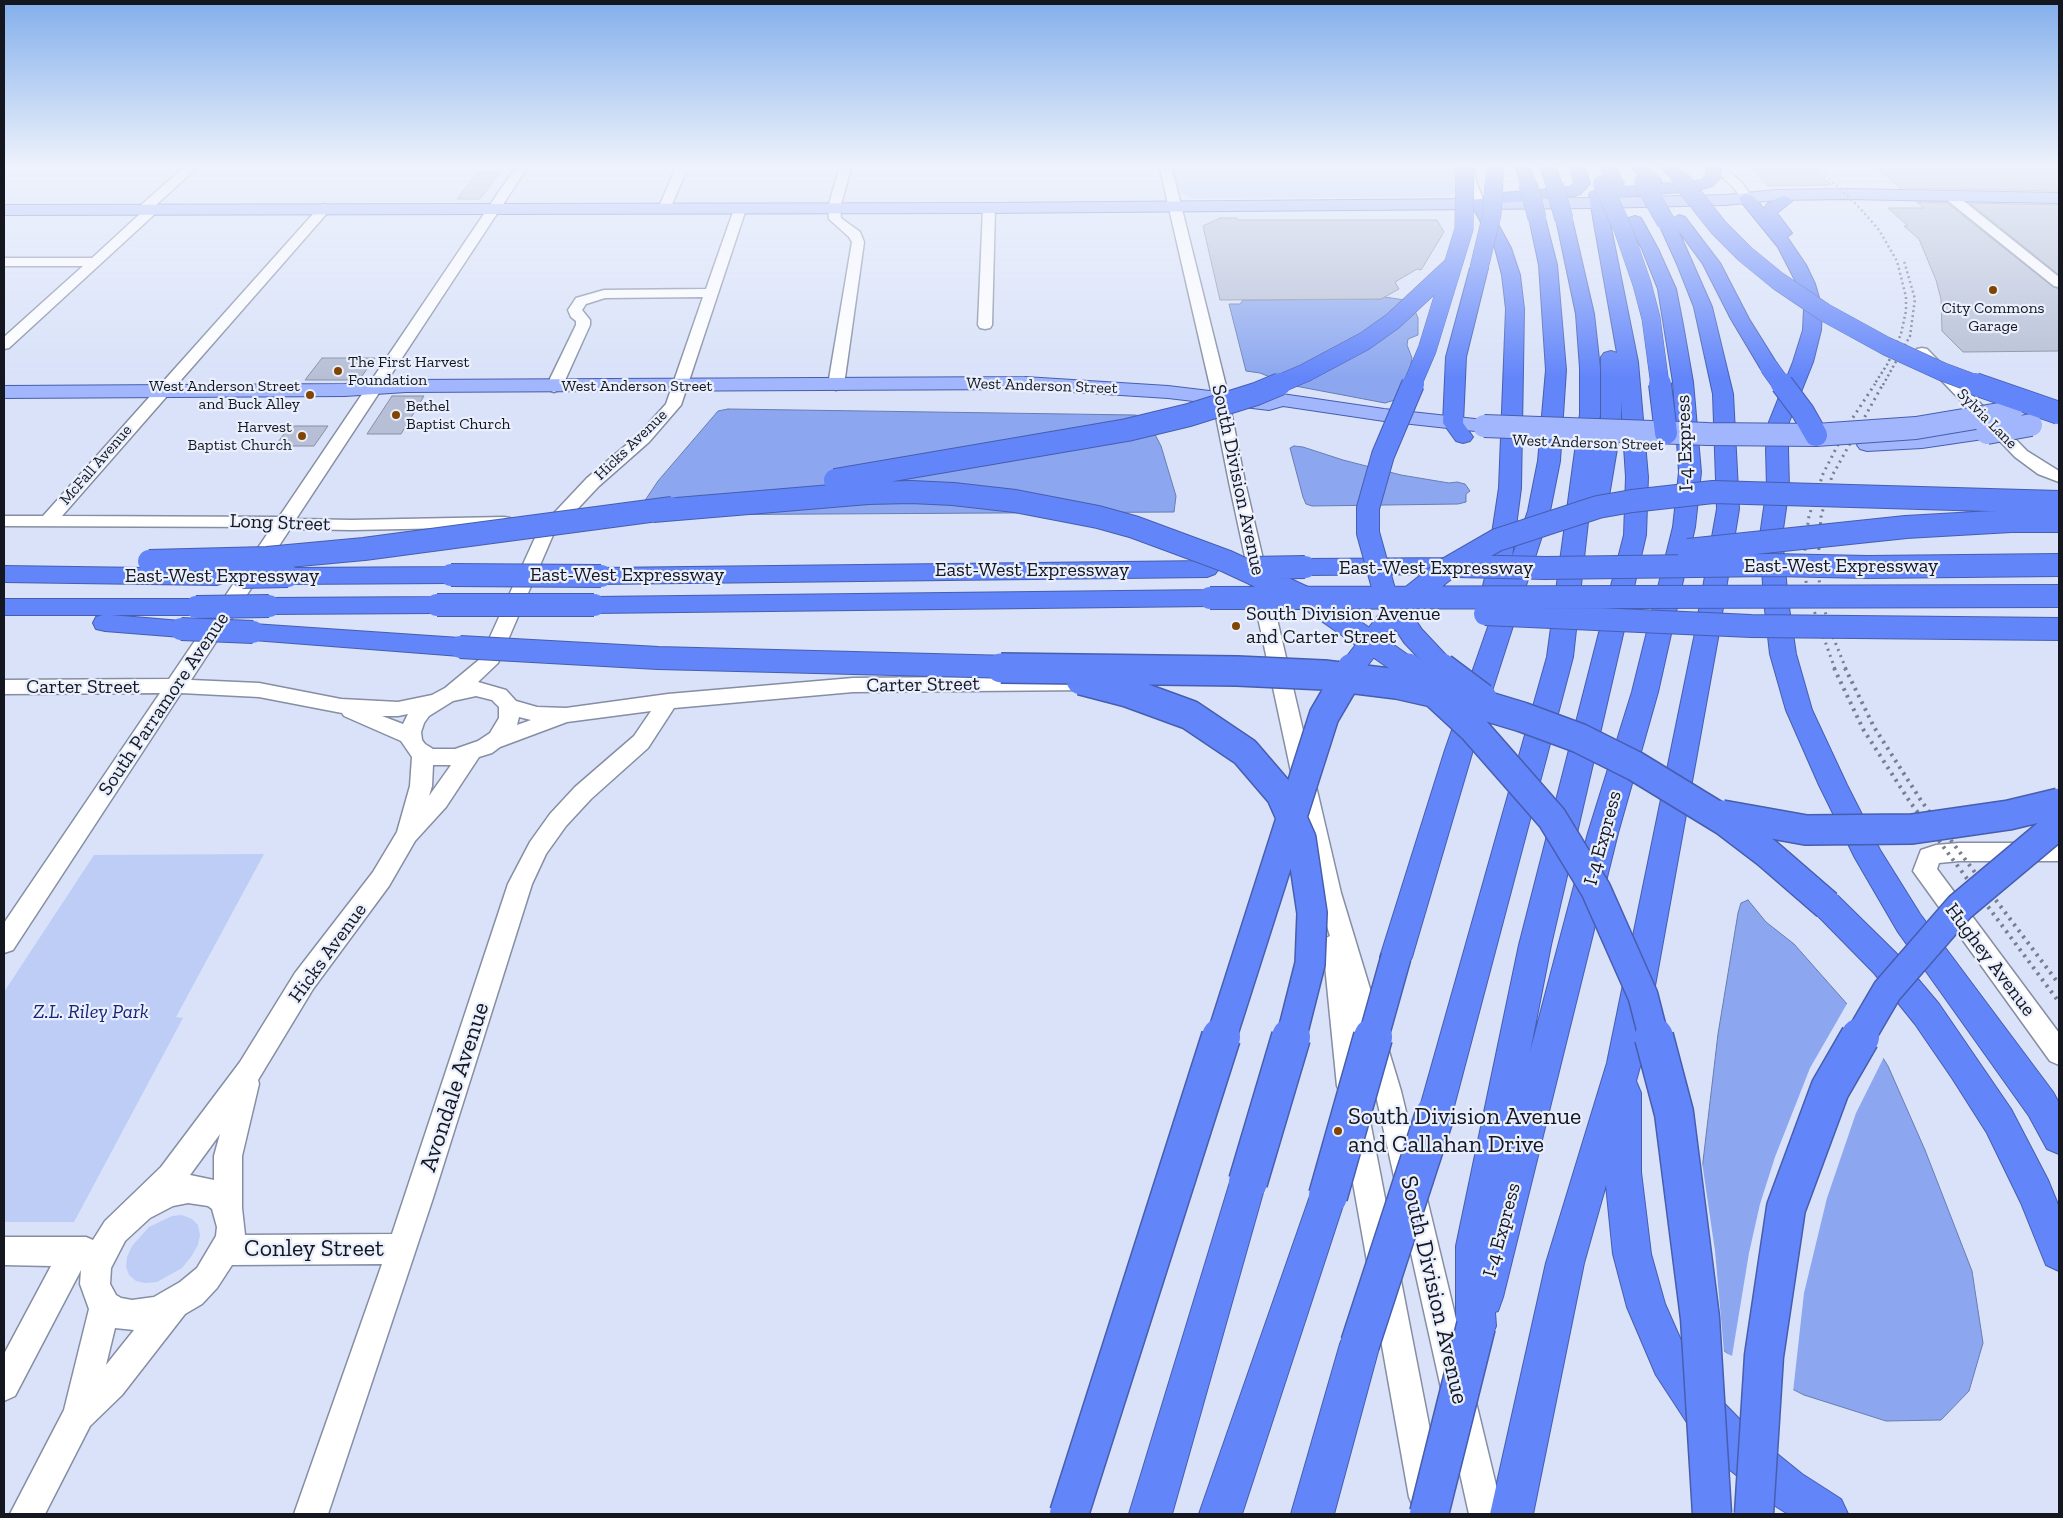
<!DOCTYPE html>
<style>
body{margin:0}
#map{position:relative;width:2063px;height:1518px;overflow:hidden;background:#d9e2f9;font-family:"Zilla Slab",serif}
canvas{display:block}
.frame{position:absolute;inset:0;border:5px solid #14171f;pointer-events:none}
</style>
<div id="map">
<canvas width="2063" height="1518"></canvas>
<div class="frame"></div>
</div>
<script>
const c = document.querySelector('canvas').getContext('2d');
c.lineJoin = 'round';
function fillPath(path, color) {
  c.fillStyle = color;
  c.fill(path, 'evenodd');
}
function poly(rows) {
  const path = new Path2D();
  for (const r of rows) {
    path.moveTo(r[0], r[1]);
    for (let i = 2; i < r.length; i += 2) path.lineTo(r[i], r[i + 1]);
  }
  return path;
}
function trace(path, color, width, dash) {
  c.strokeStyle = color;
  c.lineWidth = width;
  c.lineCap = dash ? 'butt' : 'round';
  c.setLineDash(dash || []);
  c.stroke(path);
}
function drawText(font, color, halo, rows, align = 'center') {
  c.font = font + ' "Zilla Slab",serif';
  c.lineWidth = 4.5;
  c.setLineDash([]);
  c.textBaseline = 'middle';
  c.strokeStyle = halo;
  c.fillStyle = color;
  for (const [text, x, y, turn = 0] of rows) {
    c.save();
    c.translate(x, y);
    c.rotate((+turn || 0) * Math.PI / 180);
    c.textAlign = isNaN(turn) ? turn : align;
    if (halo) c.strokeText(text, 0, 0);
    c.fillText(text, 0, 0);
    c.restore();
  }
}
fillPath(poly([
 [1172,165,1458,165,1459,192,1446,197,1195,199,1179,193],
 [264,854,176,1017,183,1018,74,1222,4,1222,4,992,94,855],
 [182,1215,192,1219,198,1225,200,1235,198,1245,191,1257,182,1268,157,1282,145,1283,136,1281,129,1275,126,1267,127,1257,132,1246,149,1227,172,1216]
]), '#bdcdf6');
const water = poly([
 [1385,297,1411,301,1418,318,1418,335,1408,339,1407,345,1412,358,1406,389,1398,399,1385,403,1290,385,1260,373,1246,371,1229,304,1240,304,1243,300,1381,299,1385,297],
 [728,409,1135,415,1146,417,1161,446,1176,496,1174,512,647,515,640,508,658,481,718,411,728,409],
 [1294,446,1303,447,1343,460,1401,475,1449,483,1457,482,1465,484,1470,491,1466,494,1466,502,1458,504,1312,506,1306,504,1303,497,1290,448,1294,446],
 [1748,900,1766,922,1794,944,1855,1013,1888,1066,1925,1150,1972,1271,1983,1343,1969,1391,1941,1420,1886,1421,1804,1395,1733,1359,1718,1345,1702,1170,1718,1034,1738,913,1741,903,1748,900]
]);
fillPath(water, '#8ca7ef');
trace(water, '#687cb1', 1);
fillPath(poly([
 [1848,1002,1857,1012,1885,1055,1856,1113,1827,1198,1804,1293,1793,1392,1732,1361,1716,1347,1699,1170,1701,1155,1715,1251,1724,1352,1732,1356,1749,1253,1760,1204,1775,1157,1810,1068]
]), '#d9e2f9');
const building = poly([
 [1748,165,1809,165,1831,185,1768,186,1748,165],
 [1873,165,2059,165,2059,191,1900,188,1873,165],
 [479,171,501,171,480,199,457,199,479,171],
 [1917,202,1947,203,2053,287,2059,289,2059,351,1963,352,1942,331,1941,299,1936,280,1919,239,1904,226,1908,226,1888,208,1924,208,1917,202],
 [1970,203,2059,205,2059,275,1970,203],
 [1220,218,1237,218,1238,220,1437,220,1444,232,1421,270,1417,269,1395,282,1399,289,1381,299,1220,300,1203,226,1220,218],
 [322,358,375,358,359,380,305,380,322,358],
 [392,396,424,396,401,434,367,434,392,396],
 [290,426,328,426,314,446,275,446,290,426]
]);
fillPath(building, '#b6bfd5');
trace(building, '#878fa5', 1);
const minor = poly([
 [186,165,200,165,155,206,159,209,157,212,9,348,4,349,4,337,83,266,4,266,4,258,92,258,142,212,138,209,140,206,186,165],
 [517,165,529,165,296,519,352,520,504,517,510,518,513,522,510,526,504,527,352,530,290,529,191,680,259,683,341,699,398,702,432,695,445,688,480,659,539,529,587,478,637,436,666,404,703,297,605,298,586,304,582,310,590,320,590,325,562,387,559,390,554,392,549,390,546,387,576,325,576,321,571,317,568,310,576,298,604,290,706,289,734,209,740,205,746,209,681,405,649,442,599,486,553,535,498,663,478,682,506,690,516,701,537,707,566,708,668,694,853,678,1089,676,1096,678,1099,683,1096,688,1089,690,853,692,674,708,648,748,591,799,566,826,546,854,532,884,433,1198,328,1514,294,1514,382,1264,232,1265,217,1288,202,1304,185,1314,122,1395,90,1426,45,1514,10,1514,64,1410,89,1309,80,1284,81,1270,15,1396,4,1401,4,1354,51,1266,4,1265,4,1237,86,1237,93,1240,105,1221,161,1167,240,1062,295,973,373,872,397,832,410,786,412,757,401,741,344,716,342,713,259,697,181,693,13,950,4,953,4,923,160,693,4,694,4,680,169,679,272,527,4,526,4,516,43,516,321,205,325,204,331,208,329,211,62,516,279,517,517,165],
 [476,696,492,700,499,707,499,718,490,733,478,741,455,749,433,749,425,744,422,740,421,732,424,723,429,716,453,701,476,696],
 [651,711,634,736,575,787,550,814,530,842,508,884,392,1234,245,1235,242,1208,242,1156,259,1084,258,1080,313,989,389,886,415,841,446,807,479,757,492,753,500,747,567,722,651,711],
 [408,714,403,724,382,716,398,716,408,714],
 [519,717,531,720,517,725,519,717],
 [433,765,451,765,429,796,432,786,433,765],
 [220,1134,214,1156,214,1180,190,1175,220,1134],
 [188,1203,208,1206,212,1209,217,1227,216,1236,197,1268,180,1282,154,1297,132,1300,121,1298,116,1295,110,1284,111,1268,125,1241,150,1218,173,1206,188,1203],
 [115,1328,134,1330,106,1365,115,1328],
 [677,165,689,165,670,209,668,212,660,212,658,209,677,165],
 [840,165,852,165,840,208,841,218,860,232,864,242,844,385,841,388,836,390,831,388,828,385,852,242,849,237,829,219,828,208,840,165],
 [1159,165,1171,165,1226,386,1245,482,1341,893,1401,1091,1503,1514,1469,1514,1375,1091,1357,1029,1363,1086,1359,1095,1350,1098,1341,1095,1337,1086,1323,945,1326,938,1330,936,1317,893,1229,482,1210,386,1159,165],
 [1461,165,1473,165,1476,181,1485,204,1483,207,1475,207,1473,204,1464,181,1461,165],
 [1710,165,1723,165,1743,184,1753,199,1751,202,1743,202,1735,189,1710,165],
 [1951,193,1955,194,2059,277,2059,287,2054,286,1947,200,1945,197,1947,194,1951,193],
 [989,204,995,208,992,325,990,328,985,329,980,328,978,325,983,208,989,204],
 [1922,348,1927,349,2027,451,2059,471,2059,482,2038,474,2015,457,1917,355,1915,352,1917,349,1922,348],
 [1959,843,2059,843,2059,861,1959,861,1939,863,1937,869,2059,1033,2059,1065,2050,1061,1913,871,1921,850,1936,845,1959,843],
 [1356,1108,1366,1112,1370,1121,1443,1497,1438,1509,1426,1514,1414,1509,1409,1497,1342,1121,1346,1112,1356,1108]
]);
const major = poly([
 [1845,189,2059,193,2059,203,1845,199,1777,200,1725,205,1597,208,989,213,4,215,4,205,989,203,1597,198,1725,195,1777,190,1845,189],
 [1025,377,1168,386,1268,398,1282,394,1384,409,1484,420,1491,422,1494,426,1491,430,1484,432,1384,421,1283,406,1269,410,1168,398,1025,389,406,392,345,396,4,398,4,386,345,384,406,380,1025,377],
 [1983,428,1990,430,1993,434,1990,438,1922,448,1867,451,1860,449,1857,445,1860,441,1867,439,1922,436,1983,428]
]);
const highway = poly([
 [1488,165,1504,165,1502,183,1499,186,1494,188,1489,186,1486,183,1488,165],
 [1514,165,1529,165,1536,184,1533,187,1523,187,1514,165],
 [1540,165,1555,165,1562,185,1560,188,1570,187,1574,183,1570,165,1585,165,1590,184,1580,194,1574,196,1503,203,1488,206,1511,248,1520,275,1524,309,1521,488,1512,557,1528,511,1538,461,1546,370,1539,265,1529,218,1531,215,1537,213,1543,215,1545,218,1557,265,1566,370,1560,461,1550,511,1473,750,1412,957,1407,967,1396,971,1385,967,1380,957,1445,750,1489,624,1479,622,1476,616,1486,573,1499,488,1506,309,1502,275,1495,248,1471,204,1473,201,1503,193,1550,189,1546,185,1540,165],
 [1599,165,1614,165,1624,184,1622,187,1650,185,1628,165,1645,165,1659,178,1662,181,1660,184,1676,183,1659,165,1675,165,1688,179,1686,182,1702,180,1706,176,1707,165,1723,165,1721,177,1712,186,1695,191,1605,198,1638,362,1648,477,1646,535,1551,945,1530,1052,1588,833,1632,692,1673,527,1679,472,1673,382,1658,289,1642,249,1627,221,1629,218,1635,216,1641,218,1658,249,1676,289,1683,325,1693,382,1701,472,1695,527,1658,692,1618,833,1503,1297,1498,1311,1495,1312,1496,1326,1490,1340,1476,1346,1462,1340,1456,1326,1456,1246,1519,945,1624,535,1626,477,1621,401,1621,425,1607,508,1604,513,1596,515,1589,513,1573,657,1452,1114,1447,1126,1435,1131,1423,1126,1418,1114,1547,657,1580,414,1580,368,1576,314,1556,219,1558,216,1564,214,1570,216,1572,219,1594,314,1600,368,1600,414,1596,448,1601,425,1601,357,1604,353,1611,351,1617,353,1589,195,1591,192,1612,188,1599,165],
 [1747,194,1753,196,1764,209,1767,204,1778,198,1784,196,1790,198,1792,201,1777,213,1792,233,1787,237,1806,265,1815,284,1822,308,1821,330,1813,362,1789,422,1788,449,1789,487,1782,536,1788,601,1796,654,1812,710,1847,785,1880,850,1920,914,2053,1092,2059,1103,2059,1154,2047,1149,2029,1116,1898,932,1855,858,1819,785,1786,710,1770,654,1764,601,1760,536,1767,487,1766,449,1769,422,1793,362,1803,330,1804,308,1797,284,1778,247,1739,199,1741,196,1747,194],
 [1679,215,1685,217,1720,263,1749,319,1779,367,1776,371,1769,373,1762,371,1731,319,1703,264,1678,230,1712,307,1733,394,1739,509,1718,638,1641,1063,1636,1081,1641,1093,1641,1172,1651,1254,1665,1304,1684,1347,1714,1393,1760,1440,1802,1474,1841,1499,1848,1514,1788,1514,1772,1504,1730,1470,1686,1421,1656,1375,1627,1307,1613,1254,1606,1185,1584,1263,1533,1514,1490,1514,1546,1263,1607,1063,1694,638,1717,509,1713,394,1694,307,1677,264,1658,222,1660,219,1672,219,1679,215],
 [1479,263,1485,264,1488,268,1466,357,1463,423,1473,437,1470,441,1463,443,1456,441,1443,423,1446,357,1470,268,1473,264,1479,263],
 [1457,558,1465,561,1469,566,1465,571,1457,574,1305,575,1297,572,1293,567,1297,562,1305,559,1457,558],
 [1207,561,1215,564,1219,569,1215,574,1207,577,601,584,593,581,589,576,593,571,601,568,1207,561],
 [4,566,217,569,225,572,229,577,225,582,217,585,4,582,4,566],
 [451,567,459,570,463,575,459,580,451,583,288,584,280,581,276,576,280,571,288,568,451,567],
 [1210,590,1219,592,1222,598,1219,604,1210,606,594,613,585,611,582,605,585,599,594,597,1210,590],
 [437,597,446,599,449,605,446,611,437,613,269,614,260,612,257,606,260,600,269,598,437,597],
 [4,599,196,599,205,601,208,607,205,613,196,615,111,615,181,621,190,623,193,629,190,635,181,637,105,631,96,629,93,623,96,617,103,615,4,615,4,599],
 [253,624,460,638,469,641,473,647,469,653,460,656,253,640,244,638,241,632,244,626,253,624],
 [1827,892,1838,896,1896,953,1939,1004,2011,1109,2048,1180,2059,1207,2059,1271,2046,1265,2021,1203,1987,1133,1952,1078,1915,1024,1874,973,1816,914,1812,905,1816,896,1827,892],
 [1248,1164,1261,1169,1266,1182,1172,1514,1129,1514,1230,1182,1235,1169,1248,1164],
 [1328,1178,1341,1183,1346,1196,1242,1514,1199,1514,1310,1196,1315,1183,1328,1178],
 [1360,1324,1374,1330,1380,1344,1334,1514,1291,1514,1340,1344,1346,1330,1360,1324]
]);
trace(minor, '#858ea3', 3);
trace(major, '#475ead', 2);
trace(highway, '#475ead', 2);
fillPath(minor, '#fff');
fillPath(major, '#a1b6fc');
fillPath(highway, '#6285fa');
trace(poly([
 [1814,165,1858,206,1879,230,1897,261,1906,297,1906,311,1901,334,1888,363,1874,385],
 [1883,385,1910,336,1915,299,1904,261]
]), '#787e8d', 2.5, [2, 3]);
trace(poly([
 [1835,669,1807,591,1804,562,1806,537,1809,516,1823,474,1848,425,1875,384],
 [1846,669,1829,627,1820,591,1818,562,1821,517,1832,476,1883,384]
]), '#787e8d', 3, [2, 4.5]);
trace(poly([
 [1834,668,1863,729,1910,802,2059,1002],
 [1845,668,1874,727,1922,802,2059,984]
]), '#787e8d', 4, [2.5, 5]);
const majorBridge = poly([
 [1484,426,1708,434,1816,435,1916,428,2011,412],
 [1987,433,2031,425]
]);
const highwayBridgeFar3 = poly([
 [1680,179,1719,228,1745,254,1778,281,1824,312,1886,346,1943,372,1978,385],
 [1643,182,1666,222],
 [1528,184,1537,218],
 [1602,184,1623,229,1642,284,1651,318,1660,385],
 [1554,185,1564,219],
 [1479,268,1492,214,1494,183],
 [1769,367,1782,385],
 [1277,385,1305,373,1365,341,1393,321,1453,265],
 [1412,385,1427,350,1464,229,1465,165]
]);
const highwayBridgeFar2 = poly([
 [1413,384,1383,455,1368,508,1368,533,1385,594,1413,636,1444,669],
 [1660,384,1666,433],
 [1782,384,1803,412,1816,435],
 [1975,384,2059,413],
 [835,480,1127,430,1189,415,1256,394,1280,384],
 [653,511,868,493,911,492,953,494,1015,501,1098,517,1134,527,1226,561,1312,601,1409,669],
 [1688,550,1906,527,2011,521,2059,521],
 [149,561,267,558,364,549,672,508],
 [1457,566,1545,568,1772,565,1868,567,2059,565],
 [1249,568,1305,567],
 [451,575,601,576],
 [242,577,288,576],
 [1210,598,2059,596],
 [437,605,594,605],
 [196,607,269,606],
 [1485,614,1751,626,2059,629],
 [181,629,253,632],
 [460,647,658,658,1090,669],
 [1351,669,1387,622,1412,596,1445,570,1497,540,1598,507,1632,501,1713,492,2059,502]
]);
const highwayBridgeFar1 = poly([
 [1001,668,1237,671,1324,675,1397,684,1459,698,1522,717,1579,738,1635,766,1725,821,1767,853,1827,905],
 [1408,668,1473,728,1552,818,1596,890,1643,996,1654,1039],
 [1442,668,1482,698],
 [1081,680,1127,692,1190,715,1245,752,1281,794,1301,839,1312,913,1310,964,1291,1039],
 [1722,815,1806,830,1912,829,2009,815,2059,803],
 [1221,1039,1324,716,1352,668],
 [1373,1039,1396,957],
 [1859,1039,1887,991,1960,907,2059,824]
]);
const highwayBridge = poly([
 [1654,1037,1674,1113,1700,1318,1712,1514],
 [1248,1182,1291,1037],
 [1328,1196,1373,1037],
 [1360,1344,1435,1114],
 [1069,1514,1221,1037],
 [1429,1514,1476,1326],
 [1754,1514,1764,1356,1786,1208,1830,1089,1860,1037]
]);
trace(majorBridge, '#475ead', 24, []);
trace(highwayBridgeFar3, '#475ead', 19, []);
trace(highwayBridgeFar2, '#475ead', 24, []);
trace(highwayBridgeFar1, '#475ead', 32, []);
trace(highwayBridge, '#475ead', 41, []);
trace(majorBridge, '#a1b6fc', 22);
trace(highwayBridgeFar3, '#6285fa', 18);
trace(highwayBridgeFar2, '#6285fa', 22);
trace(highwayBridgeFar1, '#6285fa', 29);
trace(highwayBridge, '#6285fa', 38);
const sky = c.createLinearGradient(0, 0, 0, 378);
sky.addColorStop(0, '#83afeb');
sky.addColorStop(0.44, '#eef2fc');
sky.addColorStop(1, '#eef2fc00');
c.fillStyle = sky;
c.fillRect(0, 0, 2063, 378);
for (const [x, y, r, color] of [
 [1993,290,5,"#824501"],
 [338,371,5,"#824501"],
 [310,395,5,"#824501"],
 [396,415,5,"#824501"],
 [302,436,5,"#824501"],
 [1236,626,5,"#824501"],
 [1338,1131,5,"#824501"]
]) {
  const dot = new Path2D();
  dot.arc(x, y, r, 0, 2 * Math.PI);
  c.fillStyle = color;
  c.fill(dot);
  trace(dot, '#eaeffd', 2);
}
drawText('16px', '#14171f', '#eaeffd', [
 ["City Commons",1993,308,"center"],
 ["Garage",1993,326,"center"],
 ["The First Harvest",348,362],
 ["Foundation",348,380],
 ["West Anderson Street",300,386,"right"],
 ["and Buck Alley",300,404,"right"],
 ["Bethel",406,406],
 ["Baptist Church",406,424],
 ["Harvest",292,427,"right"],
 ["Baptist Church",292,445,"right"]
], 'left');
drawText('16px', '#14171f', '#eaeffd', [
 ["West Anderson Street",637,386],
 ["West Anderson Street",1042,386,2],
 ["Sylvia Lane",1987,419,45],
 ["West Anderson Street",1588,443,2],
 ["Hicks Avenue",631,445,-44],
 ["McFall Avenue",96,465,-49]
]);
drawText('20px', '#14171f', '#eaeffd', [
 ["I-4 Express",1685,443,-92],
 ["South Division Avenue",1238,480,78],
 ["Long Street",280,523,2],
 ["East-West Expressway",1841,566],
 ["East-West Expressway",1436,568],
 ["East-West Expressway",1032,570],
 ["East-West Expressway",627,575],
 ["East-West Expressway",222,576],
 ["Carter Street",923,685,-1],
 ["Carter Street",83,687],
 ["South Parramore Avenue",164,704,-56],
 ["I-4 Express",1603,838,-75],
 ["Hicks Avenue",328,953,-54],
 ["Hughey Avenue",1990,960,53],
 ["I-4 Express",1502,1230,-75]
]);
drawText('20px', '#14171f', '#eaeffd', [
 ["South Division Avenue",1246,614],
 ["and Carter Street",1246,637]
], 'left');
drawText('italic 20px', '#162577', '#eaeffd', [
 ["Z.L. Riley Park",91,1012]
]);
drawText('24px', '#14171f', '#eaeffd', [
 ["Avondale Avenue",455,1087,-72],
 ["Conley Street",314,1249],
 ["South Division Avenue",1434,1290,77]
]);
drawText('24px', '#14171f', '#eaeffd', [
 ["South Division Avenue",1348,1117],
 ["and Callahan Drive",1348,1145]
], 'left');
</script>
